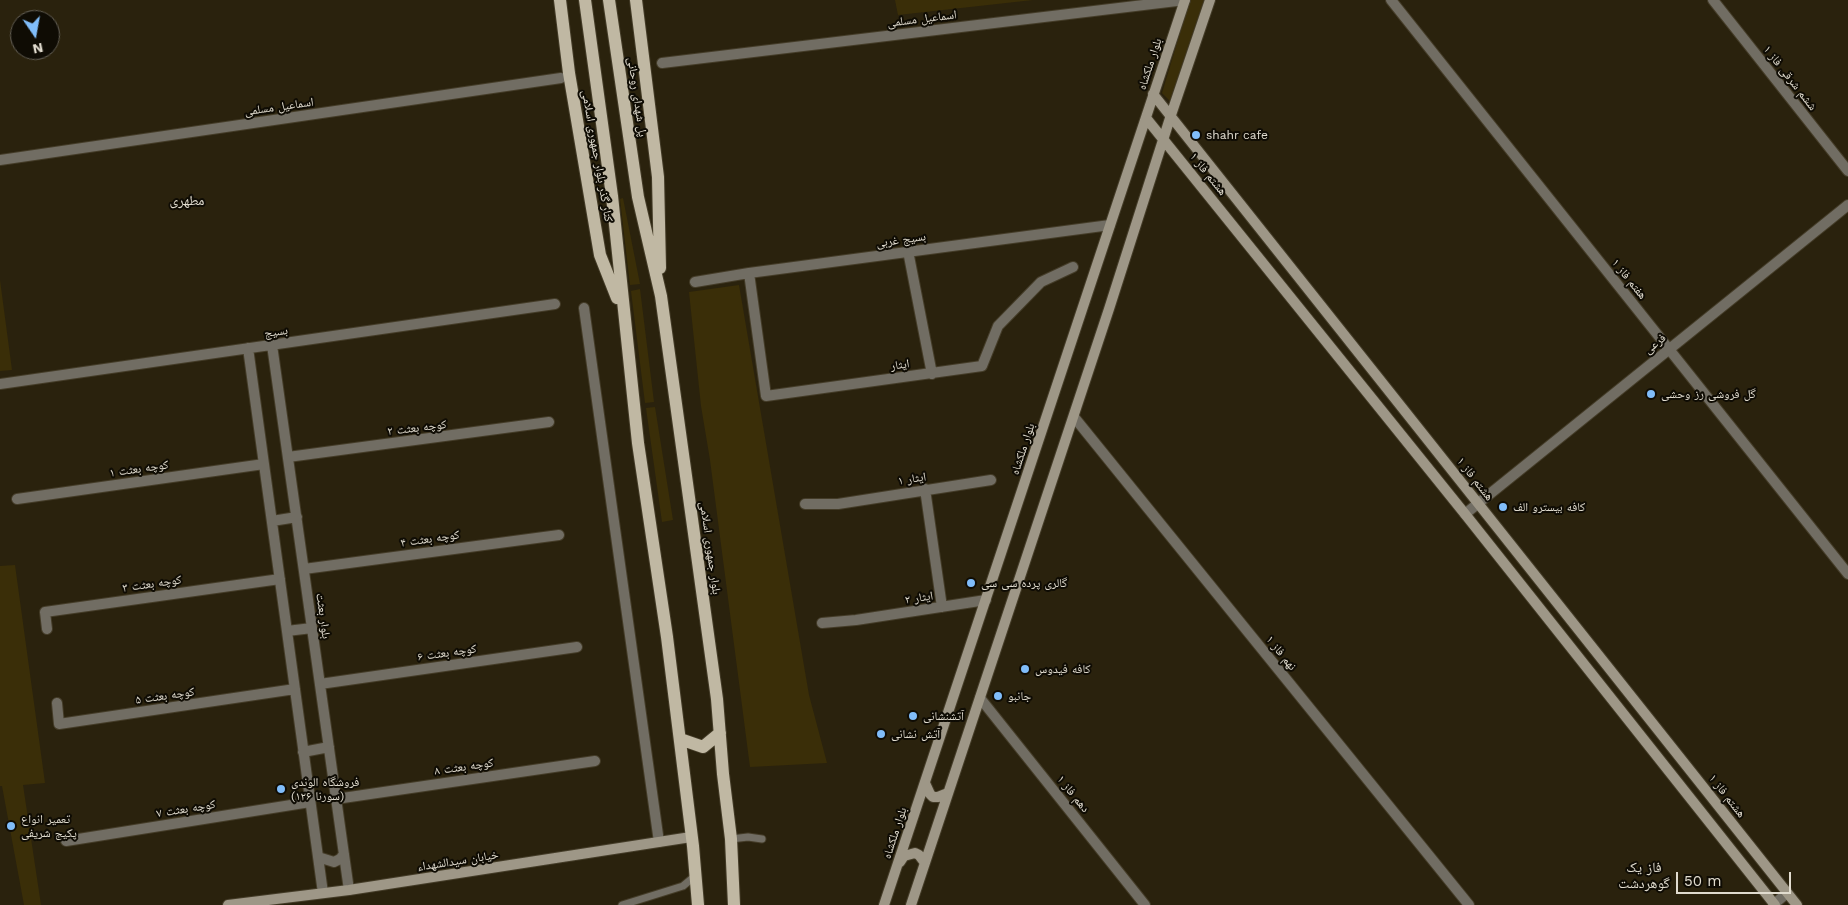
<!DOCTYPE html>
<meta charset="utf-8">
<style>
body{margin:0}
#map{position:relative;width:1848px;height:905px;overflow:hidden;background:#2a220d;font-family:"Work Sans",sans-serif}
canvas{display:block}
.north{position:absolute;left:10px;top:10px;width:50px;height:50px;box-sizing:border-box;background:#0f0c04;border:1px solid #635f55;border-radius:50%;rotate:168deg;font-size:14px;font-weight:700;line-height:20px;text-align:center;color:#e1dccf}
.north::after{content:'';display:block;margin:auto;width:18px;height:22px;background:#80bdfa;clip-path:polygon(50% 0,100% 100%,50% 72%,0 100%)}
.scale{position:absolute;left:1676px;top:872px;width:115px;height:22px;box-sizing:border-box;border:2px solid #e1dccf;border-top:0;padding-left:6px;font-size:15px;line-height:18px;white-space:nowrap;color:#e1dccf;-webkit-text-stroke:4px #0f0c04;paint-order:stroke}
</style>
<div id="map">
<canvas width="1848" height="905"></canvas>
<div class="north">N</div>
<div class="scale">50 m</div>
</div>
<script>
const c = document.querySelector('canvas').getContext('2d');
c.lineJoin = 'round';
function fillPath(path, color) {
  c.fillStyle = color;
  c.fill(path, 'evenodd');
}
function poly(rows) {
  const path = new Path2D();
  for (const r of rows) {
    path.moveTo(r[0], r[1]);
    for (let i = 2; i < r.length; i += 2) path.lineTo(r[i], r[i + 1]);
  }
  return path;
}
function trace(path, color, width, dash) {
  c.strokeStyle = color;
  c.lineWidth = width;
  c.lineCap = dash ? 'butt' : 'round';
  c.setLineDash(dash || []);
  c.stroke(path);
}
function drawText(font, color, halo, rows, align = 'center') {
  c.font = font + ' "Work Sans","Noto Naskh Arabic",sans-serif';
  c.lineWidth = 4;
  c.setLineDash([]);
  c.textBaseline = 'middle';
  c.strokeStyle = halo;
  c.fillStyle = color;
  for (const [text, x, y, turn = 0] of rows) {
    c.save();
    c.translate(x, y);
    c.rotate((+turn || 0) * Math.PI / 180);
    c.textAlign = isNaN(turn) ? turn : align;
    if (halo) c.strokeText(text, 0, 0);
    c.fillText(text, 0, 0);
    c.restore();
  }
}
fillPath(poly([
 [895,0,1033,0,898,15],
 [1190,0,1204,0,1170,101,1162,93],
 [623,198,640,284,630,285,620,199],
 [0,280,12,370,0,371],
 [739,285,809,695,827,763,750,767,710,460,701,406,689,292],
 [640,289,654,402,645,403,631,291],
 [655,407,673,520,662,522,646,408],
 [15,565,45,783,23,785,41,905,24,905,2,786,0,786,0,566]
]), '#3a2e08');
const lane = poly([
 [731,839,748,837,762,839],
 [622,905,683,886,695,876]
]);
const street = poly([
 [1391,0,1848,574],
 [1713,0,1848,171],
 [662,63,1185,0],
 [0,160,561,78],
 [908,251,932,374],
 [749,273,766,396,982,366,998,326,1041,282,1073,267],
 [695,282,749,273,1110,225],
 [584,308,659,842],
 [272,345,349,890],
 [248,348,323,893],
 [0,384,555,304],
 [1074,417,1469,905],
 [288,457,549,422],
 [925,489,942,607],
 [17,499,264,464],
 [805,504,838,504,991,480],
 [1465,514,1848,205],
 [272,521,297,517],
 [304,569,559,535],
 [822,623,856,620,986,600],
 [47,629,45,612,280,579],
 [287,631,312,628],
 [320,684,577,647],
 [980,698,1145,905],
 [57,703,59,724,295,689],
 [303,752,329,747],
 [336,799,595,761],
 [66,841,310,802],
 [318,857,334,862,340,859,344,854],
 [1773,905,1787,893]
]);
const secondary = poly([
 [1153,94,1797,905],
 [1146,118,1465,514,1775,905],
 [925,783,930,794,933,797,938,797,948,793],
 [900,862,904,856,915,853,919,855,925,863],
 [228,905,349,890,691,837],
 [884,905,1185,0],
 [911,905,1109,309,1171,115,1210,0]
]);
const primary = poly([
 [560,0,569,73,600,255,617,298],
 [585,0,612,196,638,443,667,637,693,846,698,905],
 [609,0,638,197,661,296,717,699,723,774,731,839,734,905],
 [636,0,658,177,660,268],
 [680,739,703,747,720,733]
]);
trace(lane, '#443c28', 9);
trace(street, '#443c28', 12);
trace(secondary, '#443c28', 12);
trace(primary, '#443c28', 14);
trace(lane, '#716d63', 7);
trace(street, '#716d63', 10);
trace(secondary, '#9e9787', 10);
trace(primary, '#c0b8a3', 12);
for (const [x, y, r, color] of [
 [1196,135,5,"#80bdfa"],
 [1651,394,5,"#80bdfa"],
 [1503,507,5,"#80bdfa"],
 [971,583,5,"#80bdfa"],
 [1025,669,5,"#80bdfa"],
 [998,696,5,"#80bdfa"],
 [913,716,5,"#80bdfa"],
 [881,734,5,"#80bdfa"],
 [281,789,5,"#80bdfa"],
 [11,826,5,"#80bdfa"]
]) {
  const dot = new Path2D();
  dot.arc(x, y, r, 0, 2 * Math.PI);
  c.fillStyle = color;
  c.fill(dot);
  trace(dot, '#0f0c04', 2);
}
drawText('12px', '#e1dccf', '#0f0c04', [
 ["اسماعیل مسلمی",922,19,-7],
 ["بلوار ملکشاه",1150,64,-72],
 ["ششم شرقی فاز ۱",1790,78,52],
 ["پل شهدای روحانی",637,97,82],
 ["اسماعیل مسلمی",279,107,-8],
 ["کنار گذر بلوار جمهوری اسلامی",597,156,80],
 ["هشتم فاز ۱",1208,174,51],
 ["بسیج غربی",901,240,-8],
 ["هفتم فاز ۱",1629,279,51],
 ["بسیج",276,332,-8],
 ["فرعی",1655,344,-39],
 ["ایثار",900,365,-8],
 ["کوچه بعثت ۲",417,428,-7],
 ["بلوار ملکشاه",1023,449,-72],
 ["کوچه بعثت ۱",139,469,-8],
 ["ایثار ۱",912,479,-9],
 ["هشتم فاز ۱",1475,479,52],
 ["کوچه بعثت ۴",430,539,-8],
 ["بلوار جمهوری اسلامی",710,548,82],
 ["کوچه بعثت ۳",152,584,-8],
 ["ایثار ۲",919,598,-9],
 ["بلوار بعثت",323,616,82],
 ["کوچه بعثت ۶",447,653,-8],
 ["نهم فاز ۱",1281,653,51],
 ["کوچه بعثت ۵",165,696,-8],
 ["کوچه بعثت ۸",464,767,-8],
 ["دهم فاز ۱",1073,794,51],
 ["هشتم فاز ۱",1727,796,52],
 ["کوچه بعثت ۷",186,809,-9],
 ["بلوار ملکشاه",895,833,-72],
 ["خیابان سیدالشهداء",458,861,-9]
]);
drawText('12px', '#e1dccf', '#0f0c04', [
 ["shahr cafe",1206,135],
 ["گل فروشی رز وحشی",1661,394],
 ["کافه بیسترو الف",1513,507],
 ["گالری پرده سی سی",981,583],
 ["كافه فيدوس",1035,669],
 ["جانبو",1008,696],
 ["آتشنشانی",923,716],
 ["آتش نشانی",891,734],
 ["فروشگاه الوندی",291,782],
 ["(سورنا ۱۲۶)",291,796],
 ["تعمیر انواع",21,819],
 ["پکیج شریفی",21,833]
], 'left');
drawText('14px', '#e1dccf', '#0f0c04', [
 ["مطهری",187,201],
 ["فاز یک",1644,868],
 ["گوهردشت",1644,884]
]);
</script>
